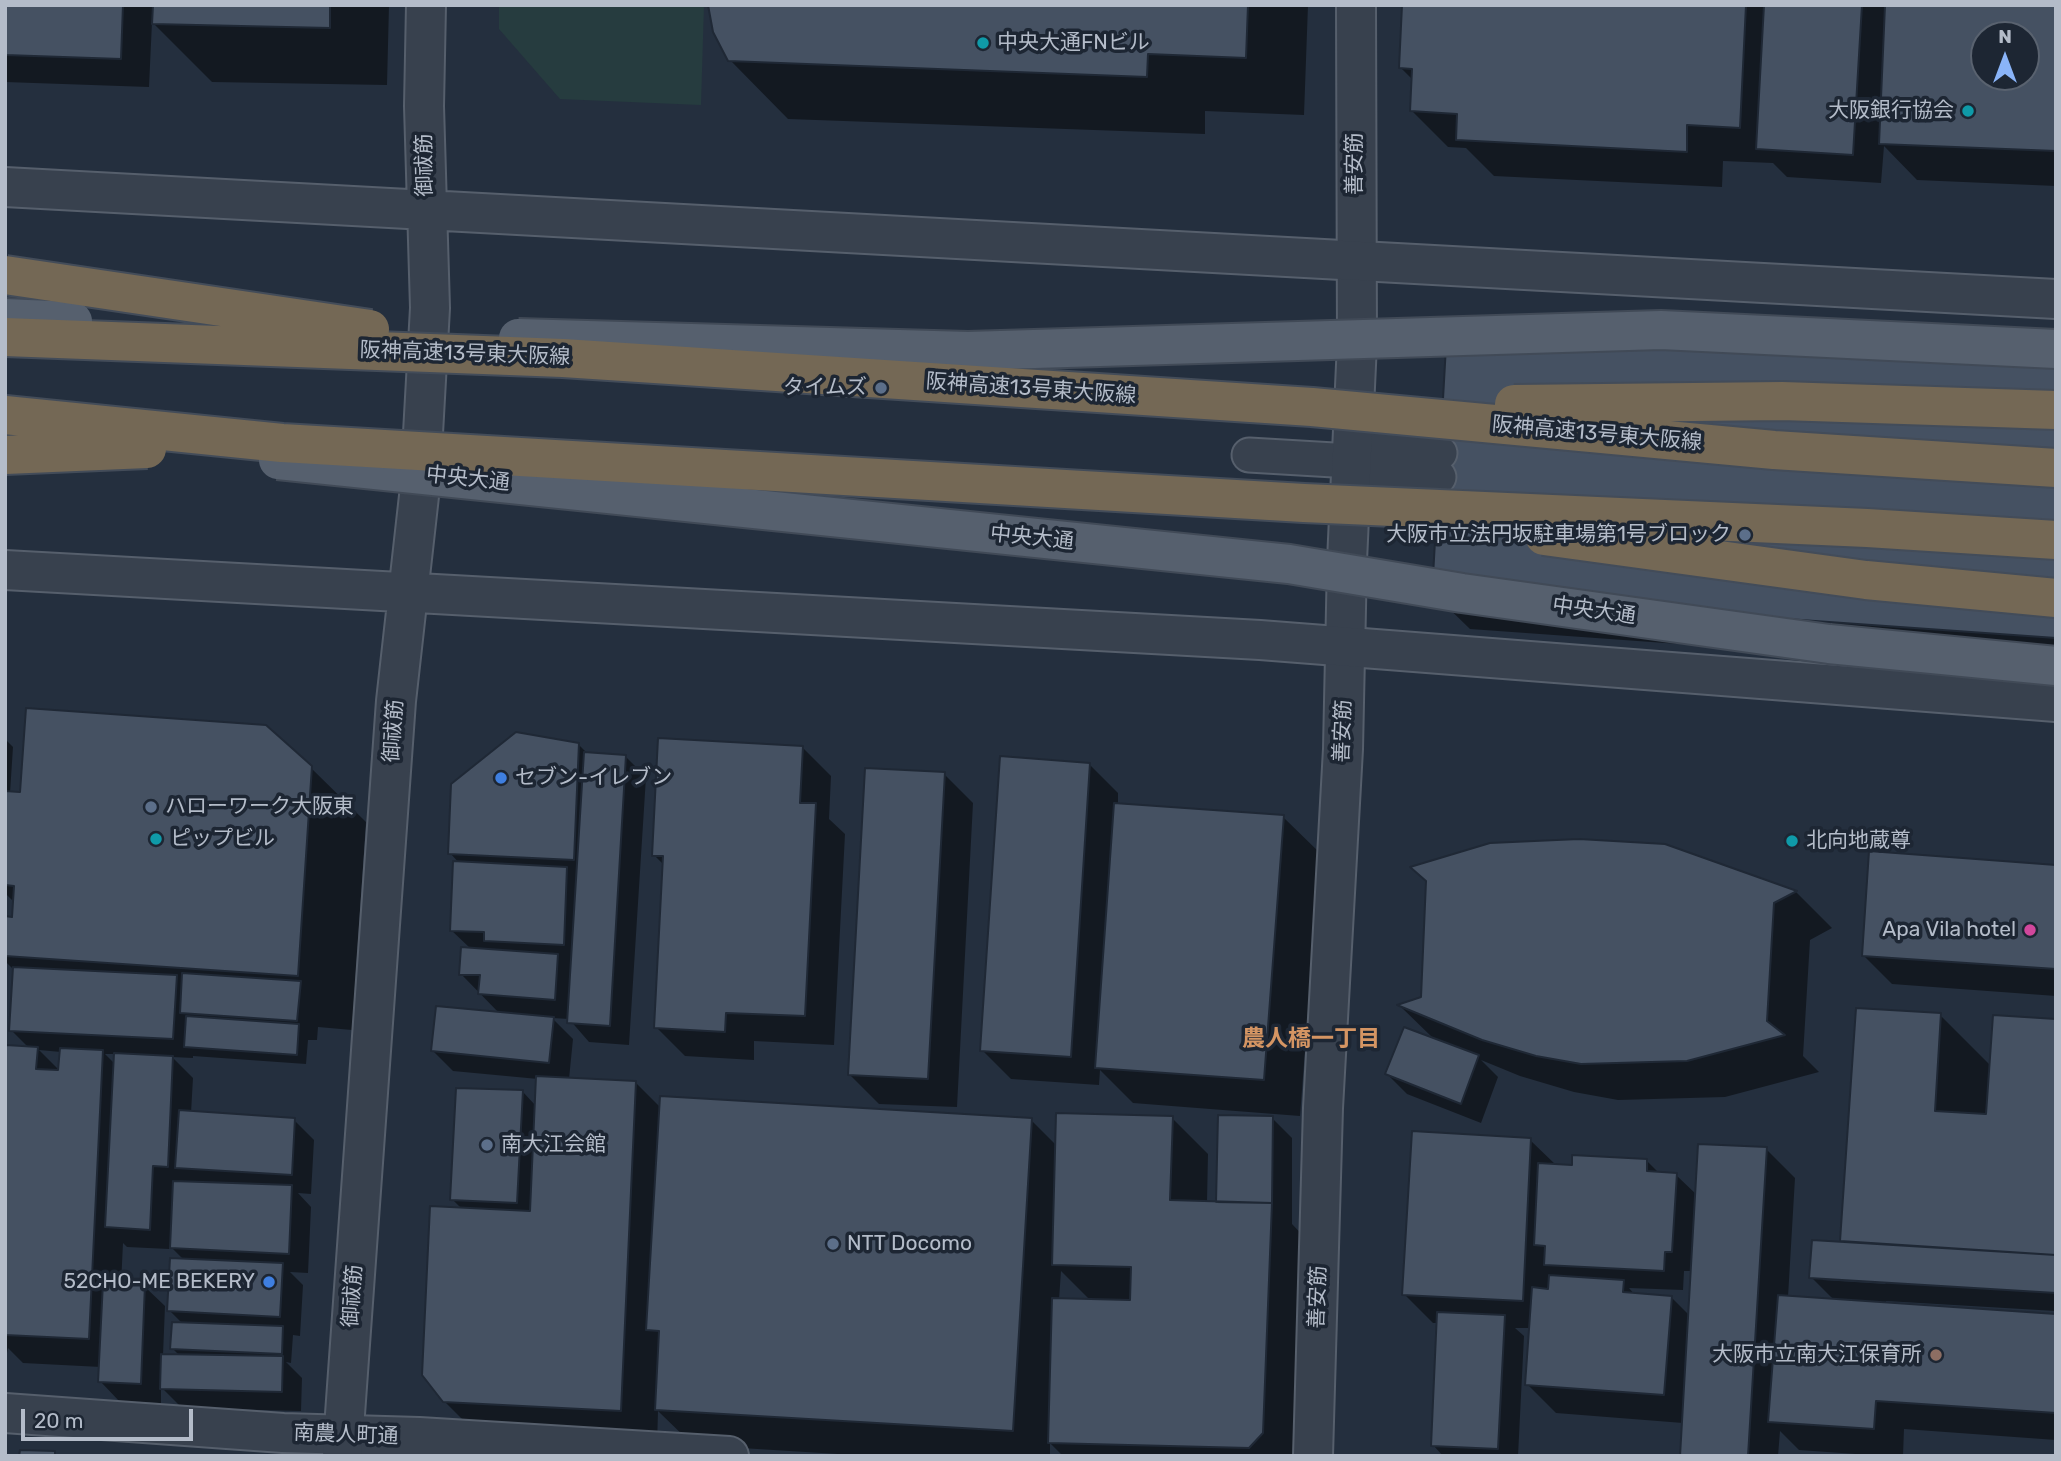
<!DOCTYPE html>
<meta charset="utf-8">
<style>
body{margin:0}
#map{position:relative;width:2061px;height:1461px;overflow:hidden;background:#242f3e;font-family:Rubik,sans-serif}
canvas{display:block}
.frame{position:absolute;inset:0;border:7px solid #b4bcc9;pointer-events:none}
.north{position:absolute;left:1970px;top:21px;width:70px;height:70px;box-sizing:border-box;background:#1d2633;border:2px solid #59626f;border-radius:50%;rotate:0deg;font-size:19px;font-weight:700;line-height:28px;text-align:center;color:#b4bcc9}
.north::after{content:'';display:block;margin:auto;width:24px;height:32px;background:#8ab4f8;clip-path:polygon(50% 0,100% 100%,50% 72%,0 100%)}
.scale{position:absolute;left:21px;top:1409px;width:172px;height:32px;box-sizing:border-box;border:4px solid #b4bcc9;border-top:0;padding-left:9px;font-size:21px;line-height:24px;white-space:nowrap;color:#b4bcc9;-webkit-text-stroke:5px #1d2633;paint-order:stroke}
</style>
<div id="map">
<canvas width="2061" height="1461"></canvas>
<div class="frame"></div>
<div class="north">N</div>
<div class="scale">20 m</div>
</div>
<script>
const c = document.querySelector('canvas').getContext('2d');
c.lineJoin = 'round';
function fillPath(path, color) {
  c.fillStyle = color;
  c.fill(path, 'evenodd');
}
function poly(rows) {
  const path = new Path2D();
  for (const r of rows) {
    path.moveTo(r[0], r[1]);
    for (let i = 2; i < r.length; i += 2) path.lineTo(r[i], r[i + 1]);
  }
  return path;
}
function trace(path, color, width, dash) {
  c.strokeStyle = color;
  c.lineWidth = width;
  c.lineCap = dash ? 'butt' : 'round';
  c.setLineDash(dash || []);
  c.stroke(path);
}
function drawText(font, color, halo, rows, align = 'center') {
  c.font = font + ' Rubik,"Noto Sans JP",sans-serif';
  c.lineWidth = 7;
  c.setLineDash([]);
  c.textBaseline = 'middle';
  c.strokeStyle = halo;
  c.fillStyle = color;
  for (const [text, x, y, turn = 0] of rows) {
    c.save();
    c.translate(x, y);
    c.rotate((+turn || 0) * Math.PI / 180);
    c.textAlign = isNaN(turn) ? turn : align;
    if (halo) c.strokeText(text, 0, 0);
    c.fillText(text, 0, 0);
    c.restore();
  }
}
fillPath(poly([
 [499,5,704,5,701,105,560,99,499,29]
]), '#263c3f');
fillPath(poly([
 [5,5,389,5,387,85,212,82,152,22,149,87,5,82],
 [710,5,1308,5,1304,115,1205,111,1205,134,788,119,730,60],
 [1403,5,2056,5,2056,186,1917,180,1884,146,1881,183,1787,177,1773,163,1723,161,1722,187,1494,176,1466,148,1448,147,1411,110,1413,80,1400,67],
 [1984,35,2026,35,2026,77,1984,77],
 [2056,361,2056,671,1470,629,1433,593],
 [5,739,13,747,10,793,311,768,366,822,352,1030,318,1027,317,1040,308,1040,306,1064,193,1056,193,1058,172,1057,193,1078,191,1113,294,1120,314,1140,311,1194,298,1193,311,1207,308,1273,290,1272,303,1285,300,1336,293,1335,291,1363,286,1362,302,1378,301,1411,182,1408,161,1387,161,1403,120,1402,100,1381,101,1367,23,1363,8,1348,5,1363,5,1051,8,1053,29,1048,11,1030,14,970,5,961,5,918,13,918,15,903,5,893],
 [39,1050,61,1052,60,1071],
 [105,1054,116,1054,115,1064],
 [123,1243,127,1247,169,1249,170,1246,184,1260,169,1310,183,1324,172,1348,180,1356,163,1355,165,1306,144,1286,121,1285],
 [578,744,588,754,626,757,646,777,629,1045,589,1042,569,1019,552,1018,573,1039,569,1079,636,1083,661,1108,1031,1120,1057,1146,1172,1118,1208,1154,1207,1202,1218,1203,1272,1118,1292,1138,1292,1224,1308,1241,1299,1456,1063,1456,1050,1443,1050,1456,870,1456,693,1445,658,1411,657,1446,481,1438,444,1401,463,1210,452,1199,523,1092,536,1106,538,1079,453,1071,433,1051,500,1014,461,974,471,949,451,930,460,864,450,853],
 [1061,1271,1091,1301,1059,1300],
 [802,747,831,776,829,819,845,834,834,1045,754,1041,754,1060,685,1056,656,1027,664,865,654,855],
 [1089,764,1118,793,1118,805,1283,817,1320,853,1300,1116,1133,1103,1100,1070,1099,1085,1011,1079,982,1050],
 [944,774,973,803,957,1107,879,1104,850,1075],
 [1664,846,1796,892,1832,928,1810,940,1803,1056,1819,1072,1725,1097,1618,1100,1574,1092,1520,1076,1481,1060,1498,1077,1481,1123,1407,1094,1387,1074,1435,1040,1400,1006,1422,999,1428,883,1413,868],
 [2056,867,2056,996,1892,984,1863,955],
 [1858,1010,1940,1015,1992,1067,2056,1021,2056,1311,1886,1301,1886,1304,2056,1316,2056,1440,1904,1429,1903,1456,1884,1456,1799,1450,1780,1431,1778,1456,1681,1456,1683,1423,1556,1413,1527,1384,1531,1328,1515,1328,1524,1336,1518,1456,1443,1456,1433,1445,1438,1323,1433,1323,1404,1294,1530,1140,1556,1165,1647,1161,1660,1174,1676,1175,1697,1195,1766,1149,1795,1178,1788,1297,1834,1300,1811,1277,1842,1243],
 [1684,1271,1692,1271,1690,1316,1671,1297,1635,1295,1629,1288,1683,1290],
 [1823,1277,1882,1280,1886,1284,1823,1280]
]), '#0007');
const building = poly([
 [5,5,123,5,121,59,5,55,5,5],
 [153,5,330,5,330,28,152,24,153,5],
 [708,5,1248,5,1246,58,1148,54,1147,77,728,61,713,32,708,5],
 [1402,5,1746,5,1740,128,1687,125,1687,152,1456,140,1457,114,1410,111,1412,69,1399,68,1402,5],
 [1764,5,1862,5,1853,155,1756,149,1764,5],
 [1885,5,2056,5,2056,151,1879,144,1885,5],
 [1984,35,2026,35,2026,77,1984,77,1984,35],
 [1447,328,2056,359,2056,638,1432,594,1447,328],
 [26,708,266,725,312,766,298,976,5,956,5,916,12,917,14,886,5,885,5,791,20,792,26,708],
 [516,732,579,743,574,860,448,854,451,784,516,732],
 [658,738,803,746,800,803,816,803,805,1016,726,1013,725,1032,654,1028,663,856,652,856,658,738],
 [584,752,626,755,610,1026,567,1023,584,752],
 [1000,756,1090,763,1071,1057,980,1051,1000,756],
 [865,768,945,772,928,1079,848,1075,865,768],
 [1114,803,1284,815,1264,1080,1095,1068,1114,803],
 [1579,839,1665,844,1797,891,1774,903,1767,1021,1785,1035,1687,1061,1581,1064,1536,1056,1482,1040,1397,1005,1421,997,1426,881,1410,867,1490,843,1579,839],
 [1869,851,2056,865,2056,969,1862,956,1869,851],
 [453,861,567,867,564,945,484,941,484,932,450,931,453,861],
 [461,947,558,954,555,1000,478,994,480,975,459,975,461,947],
 [13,967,177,975,173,1039,9,1031,13,967],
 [182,973,301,981,297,1021,180,1013,182,973],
 [436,1006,554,1017,549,1063,431,1051,436,1006],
 [1856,1008,1941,1013,1935,1111,1986,1114,1993,1015,2056,1019,2056,1255,1840,1241,1856,1008],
 [186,1016,299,1024,297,1055,184,1047,186,1016],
 [1404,1027,1479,1055,1461,1104,1385,1074,1404,1027],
 [6,1045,38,1047,36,1069,58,1070,60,1048,103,1050,89,1339,5,1335,6,1045],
 [114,1053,173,1056,168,1167,153,1166,150,1230,105,1227,114,1053],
 [536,1076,636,1081,621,1411,443,1402,422,1375,430,1206,530,1211,536,1076],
 [456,1088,523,1090,517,1203,450,1200,456,1088],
 [660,1096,1032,1118,1013,1431,655,1410,659,1331,646,1330,660,1096],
 [179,1110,295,1118,292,1175,175,1168,179,1110],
 [1056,1113,1173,1116,1170,1200,1272,1203,1263,1433,1249,1448,1048,1443,1052,1298,1130,1300,1131,1267,1052,1265,1056,1113],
 [1218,1115,1273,1116,1272,1203,1216,1202,1218,1115],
 [1412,1131,1531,1138,1523,1301,1402,1295,1412,1131],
 [1698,1144,1767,1147,1748,1456,1680,1456,1698,1144],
 [1572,1155,1647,1159,1647,1171,1677,1173,1672,1252,1665,1252,1664,1271,1544,1265,1545,1246,1534,1245,1538,1163,1572,1165,1572,1155],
 [173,1181,292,1185,289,1254,170,1248,173,1181],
 [1812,1240,2056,1255,2056,1293,1809,1278,1812,1240],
 [170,1258,283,1263,280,1317,167,1311,170,1258],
 [1549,1275,1624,1280,1623,1292,1672,1296,1664,1395,1525,1385,1532,1287,1548,1289,1549,1275],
 [103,1282,145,1284,141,1384,98,1382,103,1282],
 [1778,1295,2056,1314,2056,1413,1876,1401,1874,1429,1768,1422,1778,1295],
 [1437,1312,1505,1315,1498,1449,1431,1446,1437,1312],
 [172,1322,283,1326,282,1354,170,1349,172,1322],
 [161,1354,283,1356,282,1392,160,1389,161,1354],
 [20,1450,55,1451,55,1456,19,1456,20,1450]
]);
fillPath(building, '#455162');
trace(building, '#1f2835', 2);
const service = poly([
 [1351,448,1440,453],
 [1249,455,1351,461],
 [1351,473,1439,477]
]);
const minor = poly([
 [5,1413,283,1433,419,1437,729,1456],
 [1313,1456,1323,1108,1343,749,1347,561,1357,343,1356,5]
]);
const tertiary = poly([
 [5,187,2056,299],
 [5,570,1260,640,2056,702],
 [342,1456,396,701,420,487,430,308,424,106,426,5]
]);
trace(service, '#565f6c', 37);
trace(minor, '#565f6c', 42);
trace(tertiary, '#565f6c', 42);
trace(service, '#38414e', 33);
trace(minor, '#38414e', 38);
trace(tertiary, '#38414e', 38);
const primaryBridge = poly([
 [5,318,73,321],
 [518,338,968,351,1661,330,2056,349],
 [278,460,1289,564,1462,593,1829,644,2056,666]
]);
const motorwayBridge = poly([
 [5,275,370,329],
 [5,337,563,358,1312,407,1774,450,2056,468],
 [1514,404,1782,401,2056,410],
 [5,415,282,443,1304,503,1867,528,2056,540],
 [5,455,147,449],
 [1544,536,1866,580,2056,598]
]);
trace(primaryBridge, '#414a57', 42, []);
trace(motorwayBridge, '#434c59', 42, []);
trace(primaryBridge, '#56606e', 38);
trace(motorwayBridge, '#746855', 38);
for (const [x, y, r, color] of [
 [983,43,7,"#0f9aa8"],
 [1968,111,7,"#0f9aa8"],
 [881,388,7,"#5c6f8a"],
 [1745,535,7,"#5c6f8a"],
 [501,778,7,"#3f7fe0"],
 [151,807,7,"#5c6f8a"],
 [156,839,7,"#0f9aa8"],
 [1792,841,7,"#0f9aa8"],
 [2030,930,7,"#d1479c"],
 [487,1145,7,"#5c6f8a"],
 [833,1244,7,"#5c6f8a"],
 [269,1282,7,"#3f7fe0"],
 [1936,1355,7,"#8d6e63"]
]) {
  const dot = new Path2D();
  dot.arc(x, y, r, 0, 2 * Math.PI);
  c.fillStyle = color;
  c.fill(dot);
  trace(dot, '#1d2633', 2.5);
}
drawText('21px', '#b4bcc9', '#1d2633', [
 ["中央大通FNビル",997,43],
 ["大阪銀行協会",1954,111,"right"],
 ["タイムズ",867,388,"right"],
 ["大阪市立法円坂駐車場第1号ブロック",1731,535,"right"],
 ["セブン-イレブン",515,778],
 ["ハローワーク大阪東",165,807],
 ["ピップビル",170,839],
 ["北向地蔵尊",1806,841],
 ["Apa Vila hotel",2016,930,"right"],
 ["南大江会館",501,1145],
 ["NTT Docomo",847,1244],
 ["52CHO-ME BEKERY",255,1282,"right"],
 ["大阪市立南大江保育所",1922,1355,"right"]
], 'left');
drawText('21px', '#b4bcc9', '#1d2633', [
 ["善安筋",1355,164,-90],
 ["御祓筋",425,165,-91],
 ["阪神高速13号東大阪線",465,354,2],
 ["阪神高速13号東大阪線",1031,389,4],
 ["阪神高速13号東大阪線",1597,434,5],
 ["中央大通",468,479,6],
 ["中央大通",1032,538,6],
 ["中央大通",1594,611,8],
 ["御祓筋",394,731,-86],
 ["善安筋",1343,731,-88],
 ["御祓筋",353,1296,-86],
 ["善安筋",1318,1297,-88],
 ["南農人町通",346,1435,2]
]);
drawText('bold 23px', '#d59563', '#1d2633', [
 ["農人橋一丁目",1311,1039]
]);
</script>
